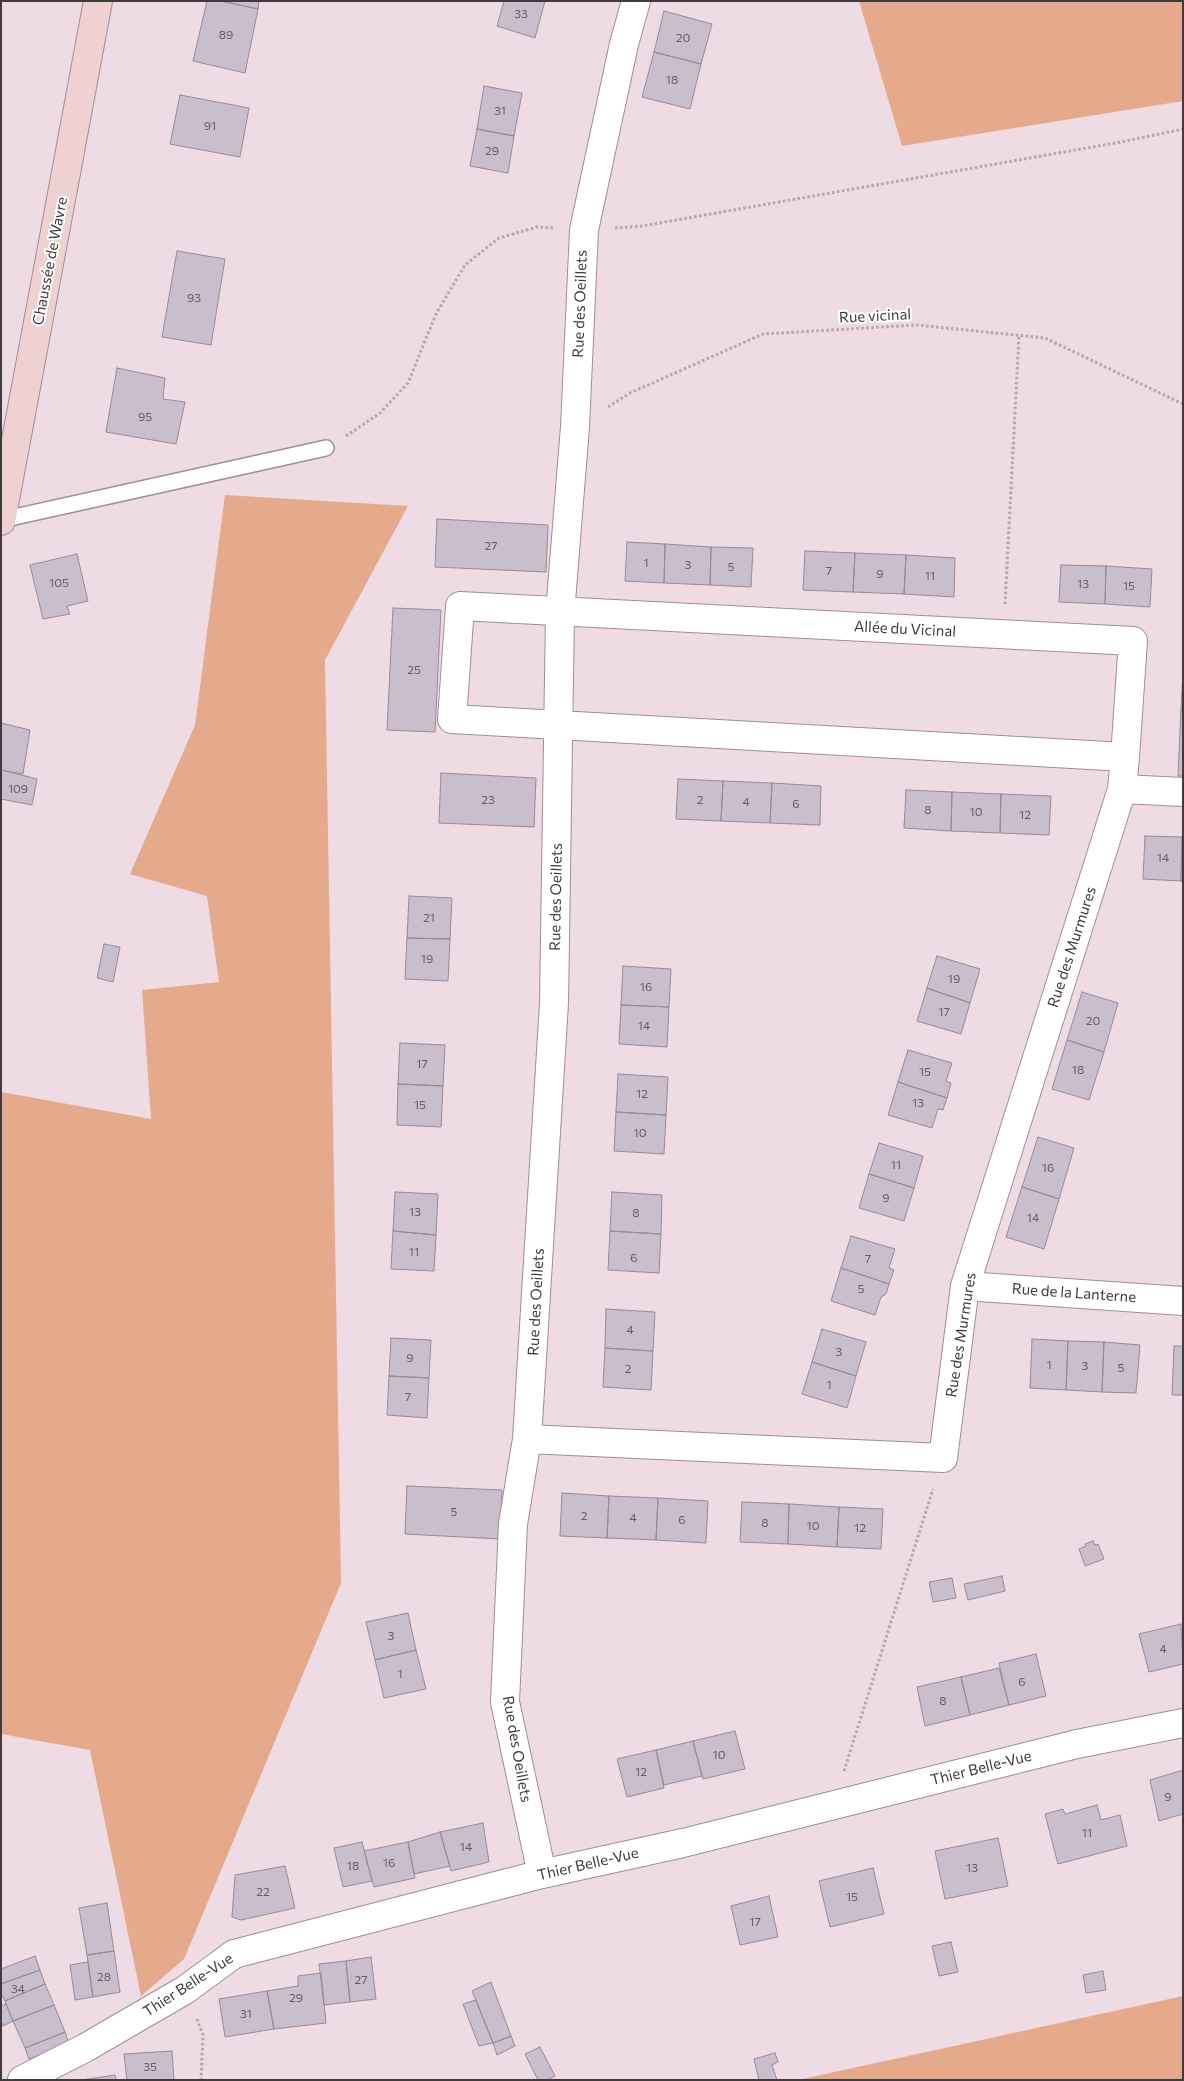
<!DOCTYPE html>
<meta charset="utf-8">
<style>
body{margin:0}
#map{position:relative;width:1184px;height:2081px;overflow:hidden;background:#efdbe3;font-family:Commissioner,sans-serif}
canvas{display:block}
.frame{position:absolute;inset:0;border:2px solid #423b3e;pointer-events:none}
</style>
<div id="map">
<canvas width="1184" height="2081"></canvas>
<div class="frame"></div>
</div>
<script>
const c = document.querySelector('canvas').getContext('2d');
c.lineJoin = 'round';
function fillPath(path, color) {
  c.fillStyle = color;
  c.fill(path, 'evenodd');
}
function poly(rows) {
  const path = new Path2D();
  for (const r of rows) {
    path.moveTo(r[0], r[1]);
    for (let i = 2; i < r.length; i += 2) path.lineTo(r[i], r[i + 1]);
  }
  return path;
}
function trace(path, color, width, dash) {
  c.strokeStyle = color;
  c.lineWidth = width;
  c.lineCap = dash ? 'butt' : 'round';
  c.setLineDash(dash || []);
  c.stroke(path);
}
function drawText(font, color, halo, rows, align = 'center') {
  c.font = font + ' Commissioner,sans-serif';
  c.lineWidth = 4;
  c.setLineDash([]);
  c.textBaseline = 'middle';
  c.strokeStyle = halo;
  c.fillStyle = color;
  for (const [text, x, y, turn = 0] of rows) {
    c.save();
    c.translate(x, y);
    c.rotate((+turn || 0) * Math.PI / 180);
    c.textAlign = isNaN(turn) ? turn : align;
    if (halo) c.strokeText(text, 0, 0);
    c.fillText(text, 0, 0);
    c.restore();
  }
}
fillPath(poly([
 [859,1,1183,1,1183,101,902,146],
 [225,495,408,506,325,660,341,1583,184,1959,141,1996,90,1750,1,1734,1,1092,151,1119,142,990,219,982,207,896,130,874,195,725],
 [1183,1996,1183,2080,798,2080]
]), '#e5aa8c');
const building = poly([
 [207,1,221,1,258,9,245,73,193,61,207,1],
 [221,1,259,1,258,9,221,1],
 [504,1,545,1,535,38,497,26,504,1],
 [664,11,712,24,701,64,654,52,664,11],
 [654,52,701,64,690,109,642,97,654,52],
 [484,86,522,93,514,136,477,129,484,86],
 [180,95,249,108,240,157,170,144,180,95],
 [477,129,514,136,508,173,470,166,477,129],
 [177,251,225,259,211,345,162,337,177,251],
 [117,368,165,378,163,399,185,402,176,444,106,432,117,368],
 [437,519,548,525,546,572,435,567,437,519],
 [627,542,665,544,664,583,625,581,627,542],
 [665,544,711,547,710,585,664,583,665,544],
 [711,547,753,548,751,587,710,585,711,547],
 [805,551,855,553,853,592,803,590,805,551],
 [855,553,906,555,904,594,853,592,855,553],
 [77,554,88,601,67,606,70,614,43,619,30,565,77,554],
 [906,555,955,558,954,597,904,594,906,555],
 [1061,565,1106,566,1105,604,1059,602,1061,565],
 [1106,566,1152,569,1150,607,1105,604,1106,566],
 [393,608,441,610,435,732,387,730,393,608],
 [1183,671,1183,709,1181,709,1183,671],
 [1181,709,1183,709,1183,776,1178,776,1181,709],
 [1,723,30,730,23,774,1,770,1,723],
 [1,770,37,779,32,805,1,799,1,770],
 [441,773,536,778,534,827,439,823,441,773],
 [678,779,723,781,721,821,676,819,678,779],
 [723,781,772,783,770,823,721,821,723,781],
 [772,783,821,786,820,825,770,823,772,783],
 [906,790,952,792,951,831,904,828,906,790],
 [952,792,1001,794,1000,833,951,831,952,792],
 [1001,794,1051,796,1049,835,1000,833,1001,794],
 [1145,836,1182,837,1181,881,1143,879,1145,836],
 [1182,837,1183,837,1183,882,1181,881,1182,837],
 [409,896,452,898,450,939,407,938,409,896],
 [407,938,450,939,448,981,405,979,407,938],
 [104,944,120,947,113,982,97,978,104,944],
 [937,956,980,969,970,1003,927,988,937,956],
 [623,966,671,969,669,1007,621,1005,623,966],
 [927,988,970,1003,961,1034,917,1021,927,988],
 [1082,992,1118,1003,1104,1052,1067,1040,1082,992],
 [621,1005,669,1007,667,1047,619,1044,621,1005],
 [1067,1040,1104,1052,1089,1100,1052,1089,1067,1040],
 [400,1043,445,1045,443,1086,398,1084,400,1043],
 [908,1050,952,1063,946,1081,951,1083,947,1098,898,1082,908,1050],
 [618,1074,668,1077,666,1115,616,1112,618,1074],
 [898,1082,947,1098,943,1110,938,1109,932,1128,888,1115,898,1082],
 [398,1084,443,1086,441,1127,397,1125,398,1084],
 [616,1112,666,1115,664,1154,614,1151,616,1112],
 [1038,1137,1074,1148,1059,1199,1022,1187,1038,1137],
 [879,1143,923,1156,914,1188,869,1174,879,1143],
 [869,1174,914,1188,904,1221,859,1208,869,1174],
 [1022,1187,1059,1199,1044,1249,1006,1237,1022,1187],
 [395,1192,438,1194,436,1235,393,1231,395,1192],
 [612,1192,662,1195,661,1234,610,1231,612,1192],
 [393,1231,436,1235,434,1271,391,1269,393,1231],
 [610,1231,661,1234,659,1273,608,1270,610,1231],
 [851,1236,895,1249,889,1268,894,1270,889,1284,841,1268,851,1236],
 [841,1268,889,1284,886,1294,881,1297,875,1315,831,1301,841,1268],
 [606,1309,655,1312,653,1351,605,1348,606,1309],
 [822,1329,866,1342,856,1376,812,1362,822,1329],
 [391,1338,431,1340,429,1378,389,1376,391,1338],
 [1032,1339,1068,1341,1066,1390,1030,1388,1032,1339],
 [1068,1341,1104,1342,1102,1392,1066,1390,1068,1341],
 [1104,1342,1140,1345,1136,1393,1102,1392,1104,1342],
 [1174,1346,1183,1346,1183,1395,1172,1395,1174,1346],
 [605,1348,653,1351,651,1390,603,1387,605,1348],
 [812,1362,856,1376,847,1408,802,1394,812,1362],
 [389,1376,429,1378,427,1418,387,1415,389,1376],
 [407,1486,502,1490,500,1539,405,1534,407,1486],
 [562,1493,609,1496,607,1538,560,1536,562,1493],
 [609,1496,658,1498,656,1540,607,1538,609,1496],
 [658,1498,708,1501,706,1543,656,1540,658,1498],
 [742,1502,789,1504,788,1544,740,1542,742,1502],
 [789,1504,839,1507,837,1547,788,1544,789,1504],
 [839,1507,883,1509,881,1549,837,1547,839,1507],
 [1093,1541,1095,1545,1098,1544,1104,1559,1085,1566,1079,1549,1086,1546,1085,1544,1093,1541],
 [1002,1576,1005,1591,968,1600,964,1584,1002,1576],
 [952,1578,956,1598,933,1602,929,1582,952,1578],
 [408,1613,416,1650,375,1660,366,1622,408,1613],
 [1181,1624,1183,1664,1149,1672,1139,1634,1181,1624],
 [416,1650,426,1689,384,1698,375,1660,416,1650],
 [1036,1654,1046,1696,1009,1705,999,1663,1036,1654],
 [999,1668,1009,1705,970,1715,961,1677,999,1668],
 [961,1677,970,1715,925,1726,917,1687,961,1677],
 [735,1731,745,1769,703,1779,693,1741,735,1731],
 [693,1741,702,1776,664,1785,656,1750,693,1741],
 [656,1750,664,1788,627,1797,617,1759,656,1750],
 [1183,1770,1183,1814,1159,1821,1150,1780,1183,1770],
 [1097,1805,1101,1820,1120,1815,1127,1846,1058,1864,1045,1814,1063,1809,1065,1814,1097,1805],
 [483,1823,489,1862,451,1871,440,1832,483,1823],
 [440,1832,450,1866,414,1874,408,1842,440,1832],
 [998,1838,1008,1886,945,1899,935,1851,998,1838],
 [362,1842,372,1881,343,1887,334,1848,362,1842],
 [408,1842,415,1878,374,1887,364,1851,408,1842],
 [285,1866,295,1908,241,1920,232,1917,235,1875,285,1866],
 [873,1868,884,1914,830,1927,819,1881,873,1868],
 [769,1896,778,1937,740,1945,731,1906,769,1896],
 [107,1903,114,1951,87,1955,79,1908,107,1903],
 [951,1942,958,1972,939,1976,932,1946,951,1942],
 [114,1951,120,1992,93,1997,87,1955,114,1951],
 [35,1956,40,1970,1,1984,1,1969,35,1956],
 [371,1957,376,1999,350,2002,346,1961,371,1957],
 [346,1961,350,2002,324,2005,319,1964,346,1961],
 [88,1962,93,1997,75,2000,70,1965,88,1962],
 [40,1970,45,1984,5,2001,1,1993,1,1984,40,1970],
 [1103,1971,1106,1990,1086,1993,1083,1975,1103,1971],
 [321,1973,326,2023,274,2029,267,1991,298,1986,298,1976,321,1973],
 [491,1982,511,2036,493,2043,472,1991,491,1982],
 [45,1984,54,2005,13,2021,5,2001,45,1984],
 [267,1991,274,2029,225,2037,219,1999,267,1991],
 [476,2000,493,2043,479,2046,463,2004,476,2000],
 [6,2004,13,2021,3,2026,1,2021,1,2006,6,2004],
 [54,2005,65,2032,25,2048,13,2021,54,2005],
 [65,2032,69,2044,29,2059,25,2048,65,2032],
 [511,2036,515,2046,497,2055,493,2043,511,2036],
 [540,2047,555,2076,547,2080,538,2080,525,2054,540,2047],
 [172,2051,174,2080,127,2080,124,2054,172,2051],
 [775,2053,778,2062,772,2065,777,2080,759,2080,754,2059,775,2053],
 [115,2075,116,2080,81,2080,115,2075]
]);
fillPath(building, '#cbbecc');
trace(building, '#968a96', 1);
const service = poly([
 [1,520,326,448]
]);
const minor = poly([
 [1122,789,1183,792],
 [965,1286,1183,1301],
 [527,1439,943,1458,965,1286,1122,789,1125,757,1133,641,460,606,452,719,1125,757],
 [542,1874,505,1702,513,1524,527,1439,554,1003,560,613,575,427,584,230,624,44,636,1],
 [22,2080,85,2048,185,1990,234,1954,542,1874,683,1843,1077,1744,1183,1723]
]);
const secondary = poly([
 [1,521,98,1]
]);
trace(service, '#a08e95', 18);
trace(minor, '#a08e95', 30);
trace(secondary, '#a08e95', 30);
trace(poly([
 [615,228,642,226,1121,142,1183,129],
 [608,407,630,393,763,334,916,325,1045,338,1183,404],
 [346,436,380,413,408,383,436,314,465,265,499,238,537,227,554,228],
 [1005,604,1019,336],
 [844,1771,933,1489],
 [197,2019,203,2035,201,2080]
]), '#b5a5ac', 3, [2.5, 2.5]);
trace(service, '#fff', 15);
trace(minor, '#fff', 28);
trace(secondary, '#f0d1d2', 28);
drawText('12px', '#645c62', null, [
 ["33",521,14],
 ["89",226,35],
 ["20",683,38],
 ["18",672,80],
 ["31",500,111],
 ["91",210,126],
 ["29",492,151],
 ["93",194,298],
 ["95",145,417],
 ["27",491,546],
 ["1",646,563],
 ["3",688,565],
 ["5",731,567],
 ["7",829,571],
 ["9",880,574],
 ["11",930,576],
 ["105",59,583],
 ["13",1083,584],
 ["15",1129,586],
 ["25",414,670],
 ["109",18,789],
 ["23",488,800],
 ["2",700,800],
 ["4",746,802],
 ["6",796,804],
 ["8",928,810],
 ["10",976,812],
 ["12",1025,815],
 ["14",1163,858],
 ["21",429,918],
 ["19",427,959],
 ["19",954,979],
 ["16",646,987],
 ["17",944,1012],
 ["20",1093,1021],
 ["14",644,1026],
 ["17",422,1064],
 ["18",1078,1070],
 ["15",925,1072],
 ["12",642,1094],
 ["13",918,1103],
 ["15",420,1105],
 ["10",640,1133],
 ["11",896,1165],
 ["16",1048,1168],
 ["9",886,1198],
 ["13",415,1212],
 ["8",636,1213],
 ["14",1033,1218],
 ["11",414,1252],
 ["6",634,1258],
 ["7",868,1259],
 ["5",861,1289],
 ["4",630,1330],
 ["3",839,1352],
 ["9",410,1358],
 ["1",1049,1365],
 ["3",1085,1366],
 ["5",1121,1368],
 ["2",628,1369],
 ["1",829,1385],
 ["7",408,1397],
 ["5",454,1512],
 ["2",584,1516],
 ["4",633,1518],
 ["6",682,1520],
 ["8",765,1523],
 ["10",813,1526],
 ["12",860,1528],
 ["3",391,1636],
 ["4",1163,1649],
 ["1",400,1674],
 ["6",1022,1682],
 ["8",943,1701],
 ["10",719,1755],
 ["12",641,1772],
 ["9",1168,1797],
 ["11",1087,1833],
 ["14",466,1847],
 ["16",389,1863],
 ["18",353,1866],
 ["13",972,1868],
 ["22",263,1892],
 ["15",852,1897],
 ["17",755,1922],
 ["28",104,1977],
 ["27",361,1980],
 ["34",18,1989],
 ["29",296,1998],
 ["31",246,2014],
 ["35",150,2067]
]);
drawText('15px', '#423b3e', '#fff', [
 ["Chaussée de Wavre",50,261,-79],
 ["Rue des Oeillets",580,304,-88],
 ["Rue vicinal",875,316,-3],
 ["Allée du Vicinal",905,629,3],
 ["Rue des Oeillets",556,897,-89],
 ["Rue des Murmures",1072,947,-72],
 ["Rue de la Lanterne",1074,1293,4],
 ["Rue des Oeillets",536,1302,-87],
 ["Rue des Murmures",961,1335,-81],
 ["Rue des Oeillets",517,1749,80],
 ["Thier Belle-Vue",981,1768,-14],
 ["Thier Belle-Vue",588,1864,-13],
 ["Thier Belle-Vue",188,1985,-33]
]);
</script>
